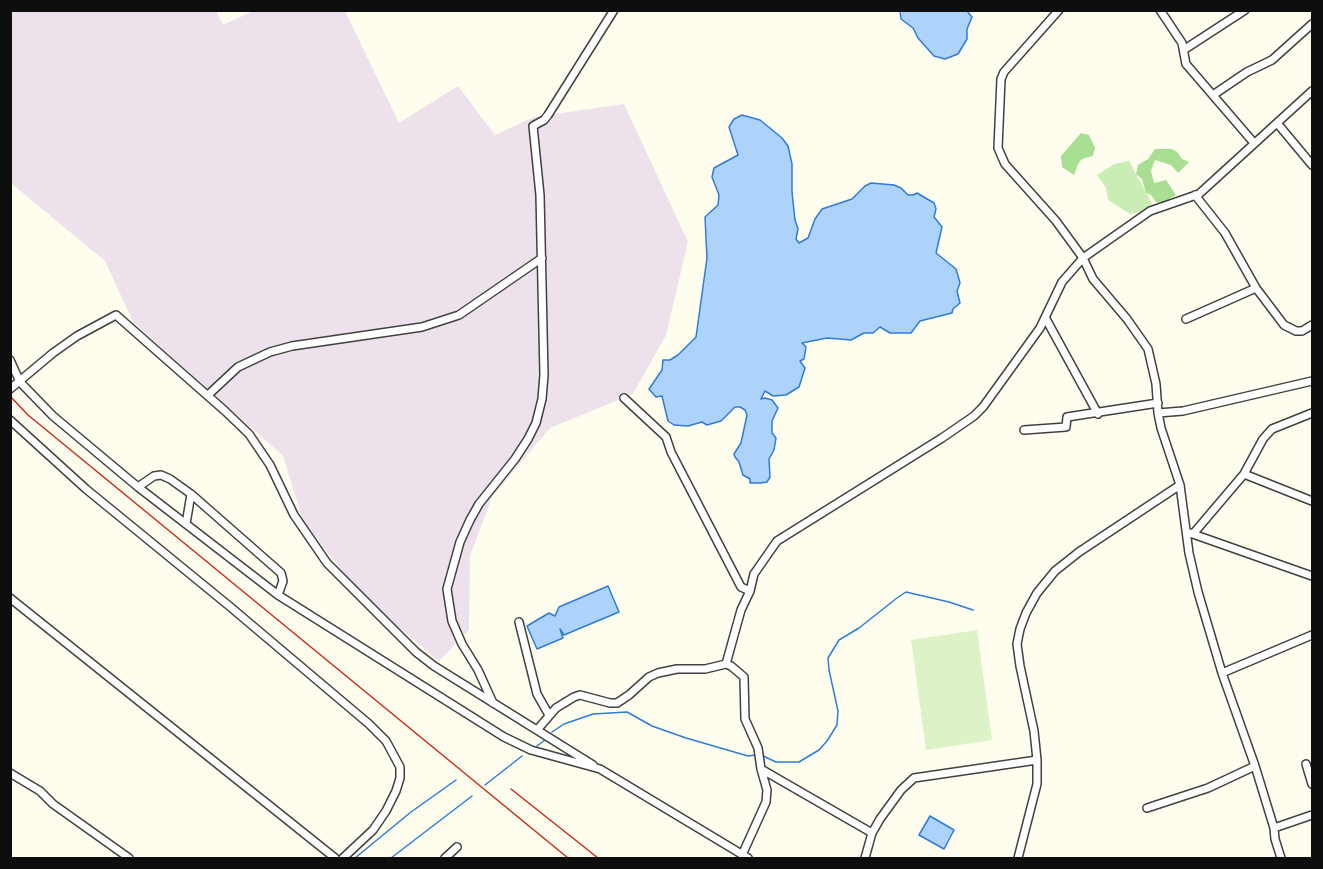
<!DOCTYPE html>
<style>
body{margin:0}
#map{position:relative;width:1323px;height:869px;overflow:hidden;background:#fffeee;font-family:Merriweather,serif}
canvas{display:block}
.frame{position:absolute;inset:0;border:12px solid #0e0e0e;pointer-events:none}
</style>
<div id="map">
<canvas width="1323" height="869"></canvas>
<div class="frame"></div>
</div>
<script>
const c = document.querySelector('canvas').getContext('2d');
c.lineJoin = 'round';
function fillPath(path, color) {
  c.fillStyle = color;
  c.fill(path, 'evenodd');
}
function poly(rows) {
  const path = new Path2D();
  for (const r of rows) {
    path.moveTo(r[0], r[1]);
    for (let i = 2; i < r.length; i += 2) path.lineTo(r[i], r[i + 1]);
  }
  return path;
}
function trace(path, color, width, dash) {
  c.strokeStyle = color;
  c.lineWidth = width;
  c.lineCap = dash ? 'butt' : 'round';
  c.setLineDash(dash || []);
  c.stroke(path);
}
fillPath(poly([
 [10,11,216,11,223,25,253,11,345,11,399,123,458,86,495,135,534,117,624,104,688,242,666,335,633,394,550,428,492,497,470,556,469,630,439,661,363,597,303,521,283,456,133,322,105,261,11,183]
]), '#ede1ec');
fillPath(poly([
 [1129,161,1152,204,1142,211,1130,214,1108,200,1106,188,1097,175,1114,164]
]), '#c9edb4');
fillPath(poly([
 [1081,133,1089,135,1095,148,1093,156,1082,159,1078,164,1074,175,1062,167,1061,156],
 [1155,149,1172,149,1177,152,1182,159,1189,162,1178,173,1171,165,1155,160,1151,171,1154,183,1166,180,1176,195,1162,203,1156,202,1151,195,1146,193,1142,179,1136,174,1138,165,1148,159]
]), '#a9df93');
fillPath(poly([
 [977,630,992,740,926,750,911,640]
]), '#ddf3c7');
const water = poly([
 [900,11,967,11,972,17,967,29,967,39,958,54,945,59,934,56,918,38,913,28,901,19,900,11],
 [742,115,760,120,782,138,788,146,792,164,792,192,795,220,798,229,796,239,799,243,808,238,815,219,822,209,852,199,865,186,871,183,894,185,901,188,908,195,913,195,917,193,934,203,936,209,934,217,942,227,936,253,956,269,960,283,957,291,960,303,953,309,952,313,920,321,911,333,890,333,880,327,873,333,864,333,851,340,827,338,802,343,806,347,804,359,800,361,805,368,799,387,786,395,773,396,765,391,761,399,765,398,772,400,778,408,772,421,772,433,776,438,774,450,769,459,770,477,767,482,761,483,750,483,750,479,743,475,739,462,735,457,734,454,741,443,747,415,745,410,740,407,735,407,721,421,707,425,702,422,688,426,674,425,668,421,662,396,656,397,649,389,662,370,663,360,670,360,678,355,696,337,707,258,705,217,718,205,719,195,712,177,714,168,738,155,729,127,734,119,742,115],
 [608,586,619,612,564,635,560,629,563,638,537,649,527,626,549,613,555,616,559,607,608,586],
 [930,816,954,830,944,849,919,835,930,816]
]);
fillPath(water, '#aed3fb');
trace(water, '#307bd7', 1.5);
trace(poly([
 [552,732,564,724,593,714,627,712,652,726,686,738,748,756,756,755],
 [537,746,545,740],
 [761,755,776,762,799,762,819,750,827,741,837,725,838,711,829,670,828,658,839,640,859,628,897,598,906,592,949,602,973,610],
 [485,785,522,756],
 [355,858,411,812,456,780],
 [391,858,472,796]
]), '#307bd7', 1.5);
const minor = poly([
 [1059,10,1004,72,1001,79,998,148,1005,164,1056,221,1083,258,1093,279,1127,319,1148,349,1156,384,1158,413,1161,428,1180,485,1189,553,1198,592,1222,673,1255,766,1274,828,1275,839,1281,858],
 [1160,10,1182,43,1186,64,1254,143],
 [1185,49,1245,10],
 [1213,95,1247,72,1272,60,1312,24],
 [1277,123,1312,165],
 [1195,195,1225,233,1256,288,1284,325,1296,331,1302,331,1312,325],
 [1046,319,1098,414],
 [1186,319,1256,288],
 [10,360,20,382,53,416,138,487,278,595,504,737,531,750,600,769,748,858],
 [10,389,53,353,77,336,116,315,225,411,249,434,270,465,294,515,327,563,416,652,434,666,593,765],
 [208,395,238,367,270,352,292,346,422,327,459,315,542,258],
 [624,398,666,437,671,452,741,587,750,591],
 [1158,413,1183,411,1312,381],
 [10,420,86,489,228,605,369,724,386,741,400,767,400,778,396,791,386,811,373,830,343,858],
 [1024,430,1066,427,1067,417,1158,403],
 [1244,474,1263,439,1272,429,1312,413],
 [138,487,154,476,161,475,170,479,191,494,281,573,283,581,278,595],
 [186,524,191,494],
 [1190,533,1312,576],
 [1193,534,1244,474,1312,501],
 [10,598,335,858],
 [519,622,537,694,549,715],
 [726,664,741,610,750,591,754,574,777,541,942,438,974,416,983,407,1040,328,1062,282,1083,258,1150,211,1199,194,1312,91],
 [1222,673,1312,635],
 [493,703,478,670,462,644,452,621,447,589,460,542,470,520,479,504,515,459,528,439,536,423,542,399,544,375,540,195,533,126,544,120,548,115,614,10],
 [537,730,556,708,574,697,580,695,610,703,617,703,629,695,649,677,658,673,677,669,705,669,726,664,731,666,744,677,745,719,758,748,761,769,767,790,766,802,742,855],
 [1306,764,1312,784],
 [761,769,872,833],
 [10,773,40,791,53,804,129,858],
 [1147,808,1208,788,1255,766],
 [1274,828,1312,815],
 [445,858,457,847],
 [865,858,872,833,880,819,901,790,914,778,1037,760],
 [1018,858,1037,784,1037,760,1034,731,1020,666,1017,644,1020,629,1026,613,1037,593,1055,571,1079,552,1180,485]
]);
trace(minor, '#414141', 10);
trace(minor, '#fff', 7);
trace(poly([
 [10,396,28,415,568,858],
 [511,789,598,858]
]), '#c82d1b', 1.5);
</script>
